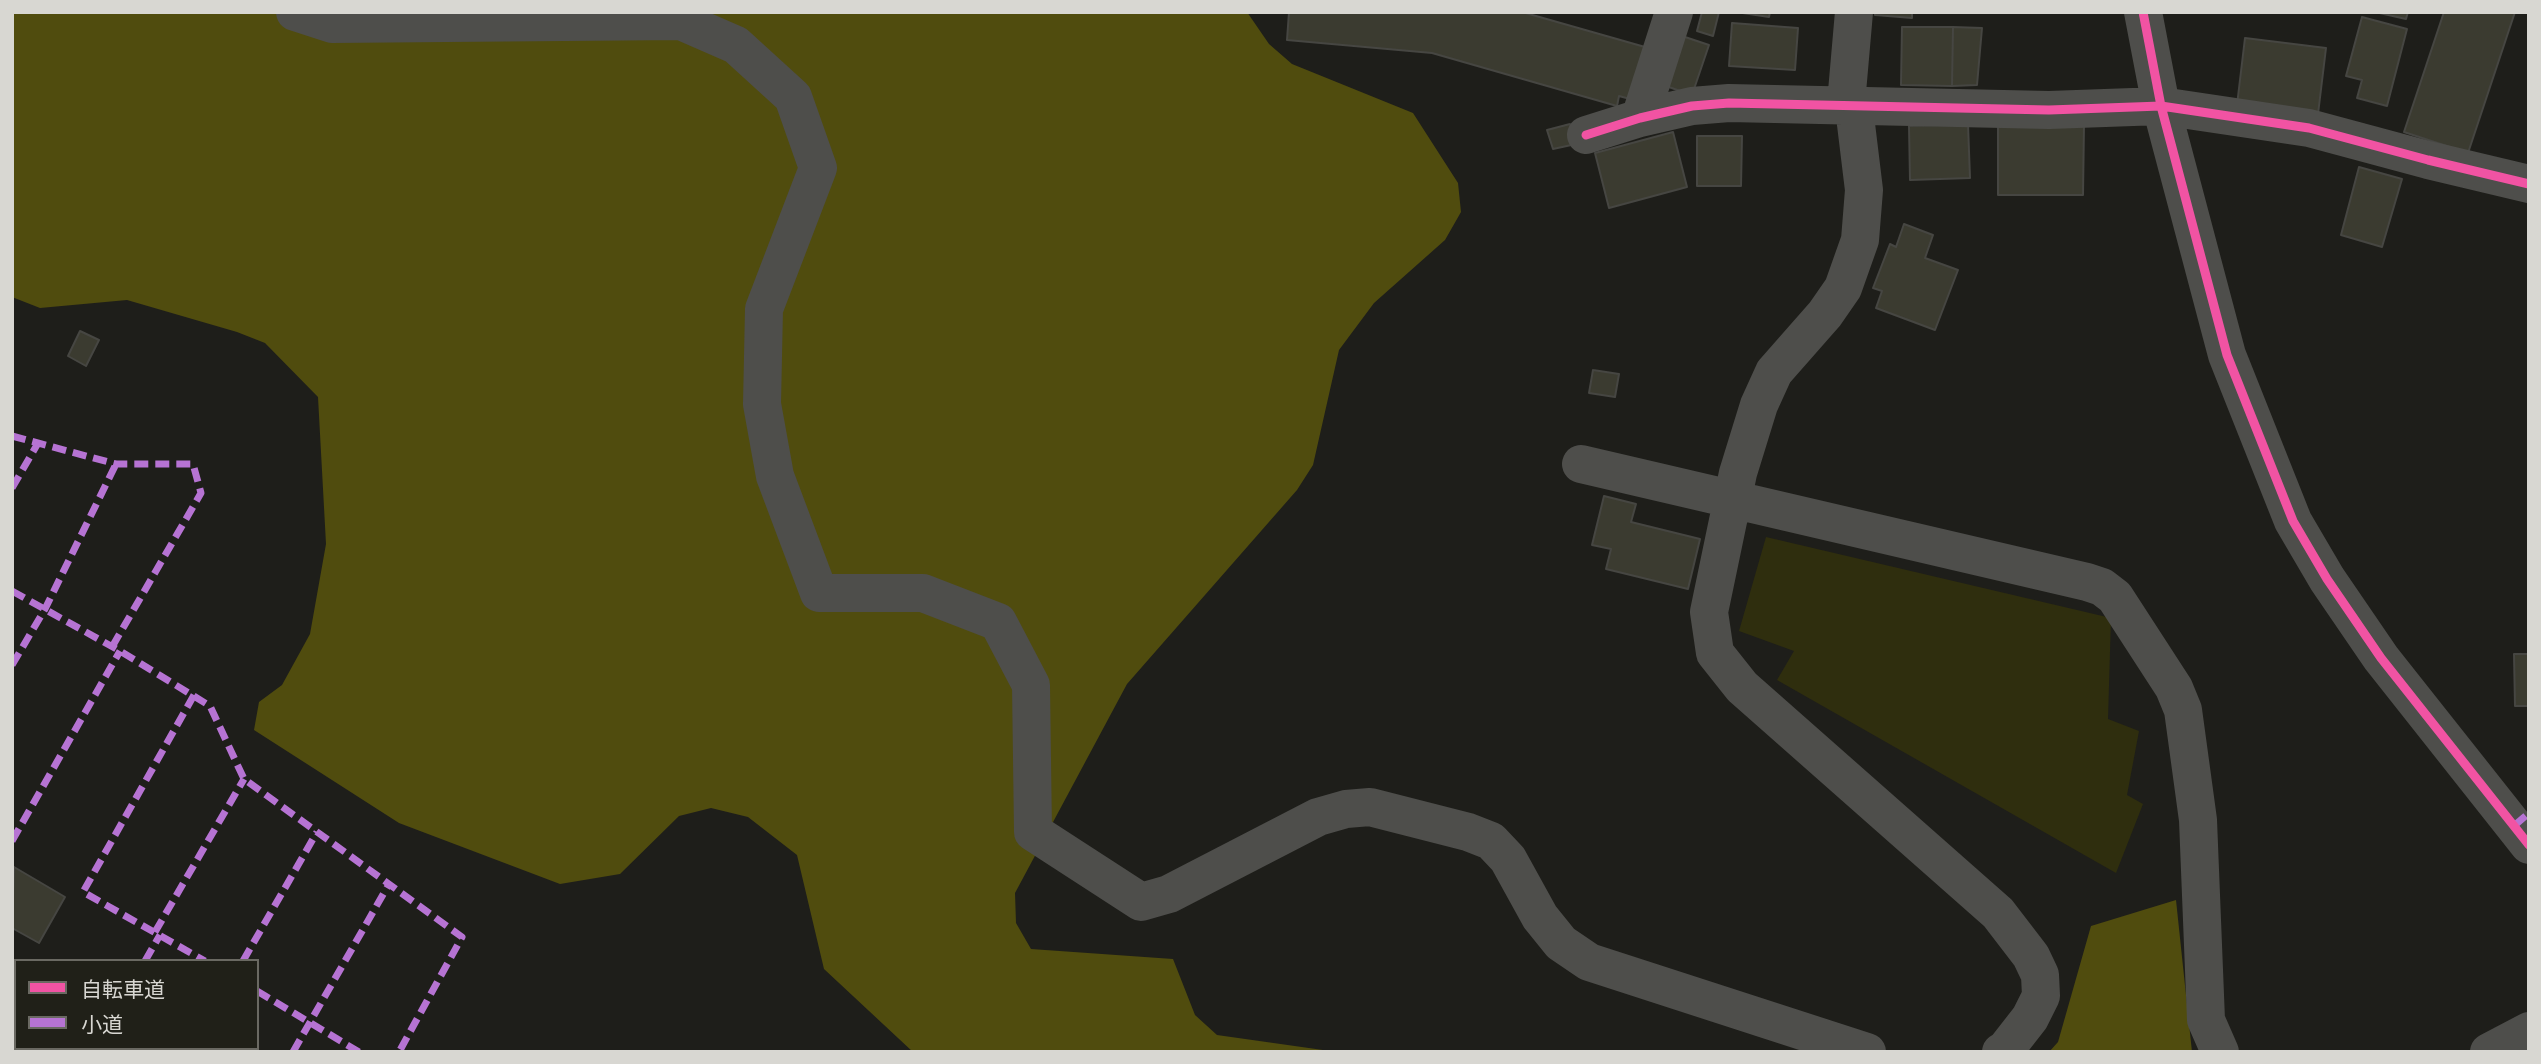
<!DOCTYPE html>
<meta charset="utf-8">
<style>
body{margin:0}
#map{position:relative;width:2541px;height:1064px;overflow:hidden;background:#1e1e1a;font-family:"Roboto Condensed","Noto Sans JP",sans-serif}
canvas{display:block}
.frame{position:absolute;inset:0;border:14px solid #d8d7d2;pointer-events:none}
.legend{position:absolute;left:14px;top:959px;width:245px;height:91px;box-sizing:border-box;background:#202018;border:2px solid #6a6962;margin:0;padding:9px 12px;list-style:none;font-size:21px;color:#d8d7d2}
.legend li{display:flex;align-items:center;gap:14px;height:35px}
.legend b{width:35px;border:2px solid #6a6962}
</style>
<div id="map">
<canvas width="2541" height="1064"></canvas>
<div class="frame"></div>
<ul class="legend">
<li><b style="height:9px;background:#f153a3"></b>自転車道</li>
<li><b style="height:9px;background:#b673d3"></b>小道</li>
</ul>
</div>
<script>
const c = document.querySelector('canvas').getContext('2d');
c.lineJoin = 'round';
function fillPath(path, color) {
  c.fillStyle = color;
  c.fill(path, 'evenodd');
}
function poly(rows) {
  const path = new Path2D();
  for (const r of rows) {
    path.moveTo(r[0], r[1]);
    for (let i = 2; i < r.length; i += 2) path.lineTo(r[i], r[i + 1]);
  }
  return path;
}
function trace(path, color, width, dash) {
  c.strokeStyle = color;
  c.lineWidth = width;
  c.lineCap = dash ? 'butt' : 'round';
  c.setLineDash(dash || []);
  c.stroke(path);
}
fillPath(poly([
 [1766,537,2111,618,2108,719,2139,731,2127,795,2143,804,2116,873,1777,680,1794,651,1739,631]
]), '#2f2e0e');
fillPath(poly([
 [12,12,1247,12,1269,44,1292,64,1413,113,1458,183,1461,212,1445,240,1374,303,1339,350,1313,465,1297,490,1127,684,1015,893,1016,923,1031,949,1173,959,1195,1015,1217,1035,1337,1052,913,1052,824,969,797,855,748,817,711,808,679,816,620,874,560,884,399,823,254,730,259,702,282,685,310,634,326,544,318,397,265,343,237,332,127,300,40,308,12,297],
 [2176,900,2192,1052,2049,1052,2058,1042,2091,926]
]), '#504c0e');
const building = poly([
 [1289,12,1522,12,1645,47,1630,99,1619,96,1617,106,1432,53,1287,40,1289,12],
 [1702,12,1719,12,1713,36,1697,31,1702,12],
 [1736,12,1770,12,1769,17,1736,12],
 [1875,12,1912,12,1912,18,1875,15,1875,12],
 [2375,12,2408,12,2406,19,2375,12],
 [2444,12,2515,12,2468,153,2404,132,2444,12],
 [2362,17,2407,29,2387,106,2357,98,2362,80,2346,76,2362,17],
 [1732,23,1798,28,1795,70,1729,66,1732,23],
 [1902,27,1953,27,1952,86,1901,85,1902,27],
 [1953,27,1982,28,1977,85,1952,86,1953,27],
 [1673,33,1709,45,1692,95,1660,84,1673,33],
 [2245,38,2326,48,2318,114,2237,105,2245,38],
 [1570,124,1576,144,1553,149,1547,130,1570,124],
 [1968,124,1970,178,1910,180,1909,126,1968,124],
 [1998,124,2084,124,2083,195,1998,195,1998,124],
 [1673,132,1687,187,1609,208,1595,153,1673,132],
 [1697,136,1742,136,1741,186,1697,186,1697,136],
 [2359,167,2402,179,2382,247,2341,235,2359,167],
 [1904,224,1933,235,1925,258,1958,270,1935,330,1876,308,1882,291,1873,288,1890,244,1896,247,1904,224],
 [80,331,99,340,86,366,68,356,80,331],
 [1593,370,1619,374,1615,397,1589,393,1593,370],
 [1604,496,1636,504,1631,522,1700,539,1688,589,1606,569,1611,549,1592,545,1604,496],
 [2514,654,2529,654,2529,706,2515,706,2514,654],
 [14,867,65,897,39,943,12,928,14,867]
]);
fillPath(building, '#3b3b30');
trace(building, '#464642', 2);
trace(poly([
 [295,12,332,24,681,21,736,45,793,97,818,168,764,309,762,404,775,476,819,593,923,593,998,622,1031,685,1033,832,1141,902,1169,894,1318,817,1346,809,1370,807,1468,832,1491,841,1508,859,1540,917,1561,943,1589,962,1867,1052],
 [1854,12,1847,92,1855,116,1864,190,1860,240,1843,288,1825,314,1774,372,1759,405,1738,473,1709,612,1715,653,1742,687,1998,913,2031,956,2040,975,2041,996,2030,1018,2005,1050,2001,1052],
 [2143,12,2161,106,2227,355,2293,521,2327,579,2381,658,2529,845],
 [1640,118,1674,12],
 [1586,135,1640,118,1692,106,1729,103,2049,110,2161,106,2309,128,2428,160,2529,184],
 [1581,464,2087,582,2102,587,2115,597,2174,688,2183,710,2198,820,2206,1020,2220,1052],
 [2489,1052,2529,1031]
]), '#4e4e4b', 38);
trace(poly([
 [12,436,116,464,193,464,201,493,112,647],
 [12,488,38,443],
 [12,591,120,651,210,706,244,779,462,937,399,1052],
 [12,665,45,609,116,464],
 [194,695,83,892,205,961],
 [2515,825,2529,813],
 [12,841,120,651],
 [155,932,244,779],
 [145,961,160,935],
 [243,961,317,832],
 [257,991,359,1052],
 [93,1052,95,1048],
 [191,1052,193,1048],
 [293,1052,389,884]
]), '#b673d3', 7, [14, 7]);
trace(poly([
 [2143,12,2161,106,2227,355,2293,521,2327,579,2381,658,2529,845],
 [1586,135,1640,118,1692,106,1729,103,2049,110,2161,106,2309,128,2428,160,2529,184]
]), '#f153a3', 9);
</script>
